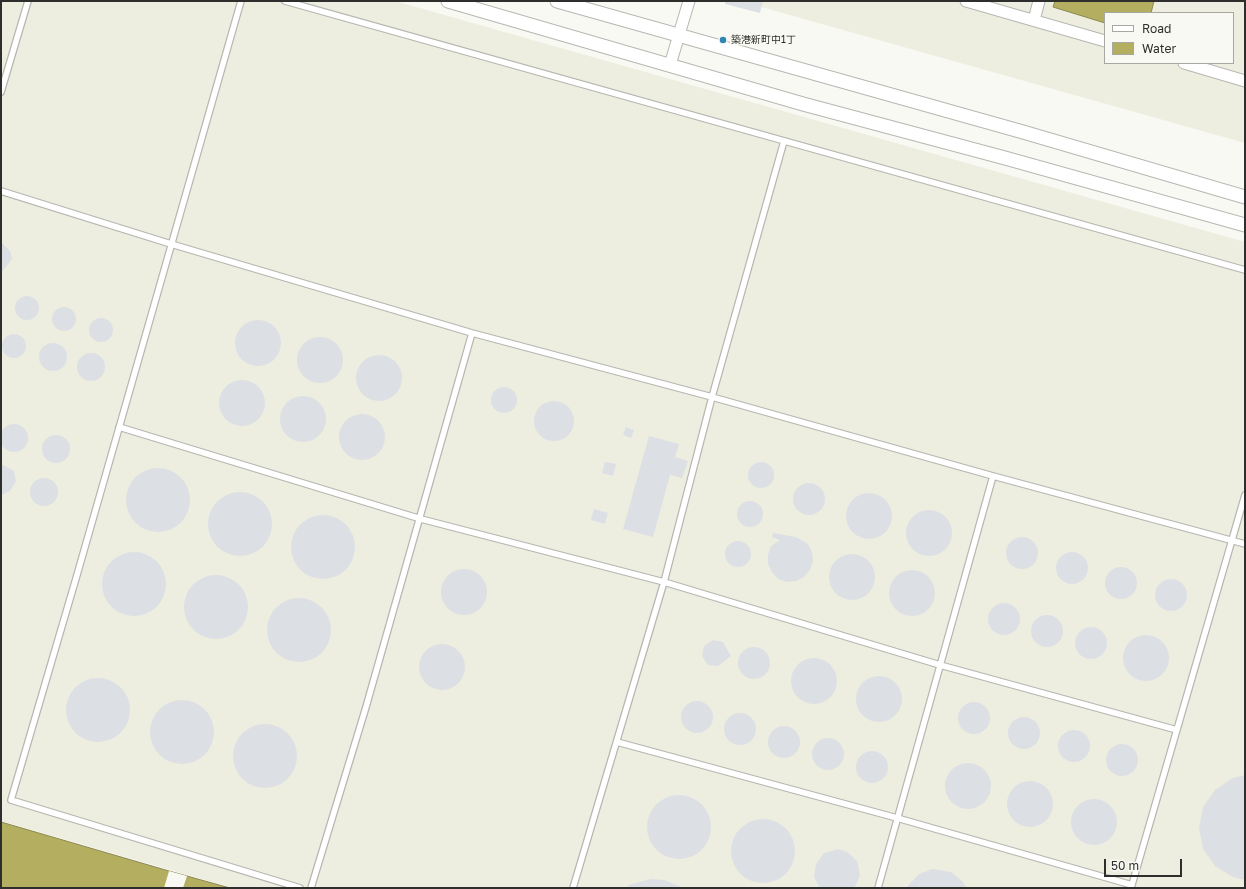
<!DOCTYPE html>
<meta charset="utf-8">
<style>
body{margin:0}
#map{position:relative;width:1246px;height:889px;overflow:hidden;background:#f9f9f3;font-family:"Golos Text",sans-serif}
canvas{display:block}
.frame{position:absolute;inset:0;border:2px solid #2e2e2c;pointer-events:none}
.legend{position:absolute;left:1104px;top:12px;width:130px;height:52px;box-sizing:border-box;background:#f9f9f3;border:1px solid #a8a8a3;margin:0;padding:5px 7px;list-style:none;font-size:12px;color:#2e2e2c}
.legend li{display:flex;align-items:center;gap:8px;height:20px}
.legend b{width:20px;border:1px solid #a8a8a3}
.scale{position:absolute;left:1104px;top:859px;width:78px;height:18px;box-sizing:border-box;border:2px solid #2e2e2c;border-top:0;padding-left:5px;font-size:12px;line-height:14px;white-space:nowrap;color:#2e2e2c;-webkit-text-stroke:3px #f9f9f3;paint-order:stroke}
</style>
<div id="map">
<canvas width="1246" height="889"></canvas>
<div class="frame"></div>
<ul class="legend">
<li><b style="height:5px;background:#fff"></b>Road</li>
<li><b style="height:11px;background:#b4af60"></b>Water</li>
</ul>
<div class="scale">50 m</div>
</div>
<script>
const c = document.querySelector('canvas').getContext('2d');
c.lineJoin = 'round';
function fillPath(path, color) {
  c.fillStyle = color;
  c.fill(path, 'evenodd');
}
function poly(rows) {
  const path = new Path2D();
  for (const r of rows) {
    if (r.length === 3) {
      path.moveTo(r[0] + r[2], r[1]);
      path.arc(r[0], r[1], r[2], 0, 2 * Math.PI);
      continue;
    }
    path.moveTo(r[0], r[1]);
    for (let i = 2; i < r.length; i += 2) path.lineTo(r[i], r[i + 1]);
  }
  return path;
}
function trace(path, color, width, dash) {
  c.strokeStyle = color;
  c.lineWidth = width;
  c.lineCap = dash ? 'butt' : 'round';
  c.setLineDash(dash || []);
  c.stroke(path);
}
function drawText(font, color, halo, rows, align = 'center') {
  c.font = font + ' "Golos Text","Noto Sans JP",sans-serif';
  c.lineWidth = 3.5;
  c.setLineDash([]);
  c.textBaseline = 'middle';
  c.strokeStyle = halo;
  c.fillStyle = color;
  for (const [text, x, y, turn = 0] of rows) {
    c.save();
    c.translate(x, y);
    c.rotate((+turn || 0) * Math.PI / 180);
    c.textAlign = isNaN(turn) ? turn : align;
    if (halo) c.strokeText(text, 0, 0);
    c.fillText(text, 0, 0);
    c.restore();
  }
}
fillPath(poly([
 [1,1,395,1,1245,242,1245,888,233,888,1,821],
 [740,1,1245,1,1245,143],
 [1105,13,1233,13,1233,63,1105,63]
]), '#edede0');
const water = poly([
 [1055,1,1154,1,1151,13,1105,13,1105,23,1053,7,1055,1],
 [1,822,169,871,230,888,1,888,1,822]
]);
fillPath(water, '#b4af60');
trace(water, '#8c8850', 1);
fillPath(poly([
 [169,871,187,876,183,888,164,888]
]), '#f9f9f3');
fillPath(poly([
 [725,1,763,1,760,13,725,4],
 [1,242,10,251,12,259,1,273],
 [27,308,12],
 [64,319,12],
 [101,330,12],
 [258,343,23],
 [14,346,12],
 [320,360,23],
 [53,357,14],
 [91,367,14],
 [379,378,23],
 [242,403,23],
 [504,400,13],
 [303,419,23],
 [554,421,20],
 [362,437,23],
 [14,438,14],
 [626,427,634,430,631,438,623,435],
 [56,449,14],
 [649,436,679,444,675,457,688,461,682,478,670,475,653,537,623,529],
 [761,475,13],
 [605,462,616,464,613,476,602,473],
 [1,464,14,471,16,481,10,491,1,495],
 [158,500,32],
 [44,492,14],
 [809,499,16],
 [240,524,32],
 [869,516,23],
 [750,514,13],
 [594,509,608,513,605,524,591,520],
 [929,533,23],
 [323,547,32],
 [773,533,796,537,808,544,812,552,813,561,810,570,804,577,796,581,787,582,778,579,772,572,768,564,768,555,771,546,780,540,772,537],
 [1022,553,16],
 [738,554,13],
 [134,584,32],
 [1072,568,16],
 [852,577,23],
 [1121,583,16],
 [464,592,23],
 [912,593,23],
 [216,607,32],
 [1171,595,16],
 [299,630,32],
 [1004,619,16],
 [1047,631,16],
 [1091,643,16],
 [1146,658,23],
 [713,640,723,642,731,656,718,666,708,665,702,656,704,646],
 [442,667,23],
 [754,663,16],
 [814,681,23],
 [879,699,23],
 [98,710,32],
 [182,732,32],
 [697,717,16],
 [974,718,16],
 [740,729,16],
 [1024,733,16],
 [265,756,32],
 [784,742,16],
 [1074,746,16],
 [828,754,16],
 [1122,760,16],
 [872,767,16],
 [968,786,23],
 [1245,775,1245,880,1233,877,1215,866,1203,849,1199,828,1203,807,1215,790,1233,778],
 [1030,804,23],
 [679,827,32],
 [1094,822,23],
 [763,851,32],
 [838,849,847,852,857,861,860,875,857,883,854,888,820,888,814,877,816,864,824,853],
 [932,869,951,872,961,880,967,888,906,888,919,874],
 [651,879,664,880,684,888,629,888,628,885]
]), '#dce0e4');
const service = poly([
 [241,1,77,575,11,800,300,888],
 [285,1,1245,270],
 [1,92,28,1],
 [1,191,171,244,472,333,712,397,993,476,1245,544],
 [119,427,421,519,664,582,940,665,1177,730],
 [617,742,897,818,1132,885],
 [311,888,366,707,472,333],
 [573,888,664,582,712,397,784,141],
 [878,888,993,476],
 [1131,888,1245,495]
]);
const minor = poly([
 [966,1,1105,41],
 [1034,20,1039,1],
 [1184,63,1245,81],
 [670,65,689,1]
]);
const tertiary = poly([
 [448,1,803,104,1005,158,1245,225],
 [557,1,1023,132,1245,197]
]);
trace(service, '#b7b7b2', 8);
trace(minor, '#b7b7b2', 13);
trace(tertiary, '#b7b7b2', 15);
trace(service, '#fff', 5.5);
trace(minor, '#fff', 11);
trace(tertiary, '#fff', 13);
for (const [x, y, r, color] of [
 [723,40,4,"#2e85b4"]
]) {
  const dot = new Path2D();
  dot.arc(x, y, r, 0, 2 * Math.PI);
  c.fillStyle = color;
  c.fill(dot);
  trace(dot, '#f9f9f3', 1.5);
}
drawText('10px', '#2e2e2c', '#f9f9f3', [
 ["築港新町中1丁",731,40]
], 'left');
</script>
